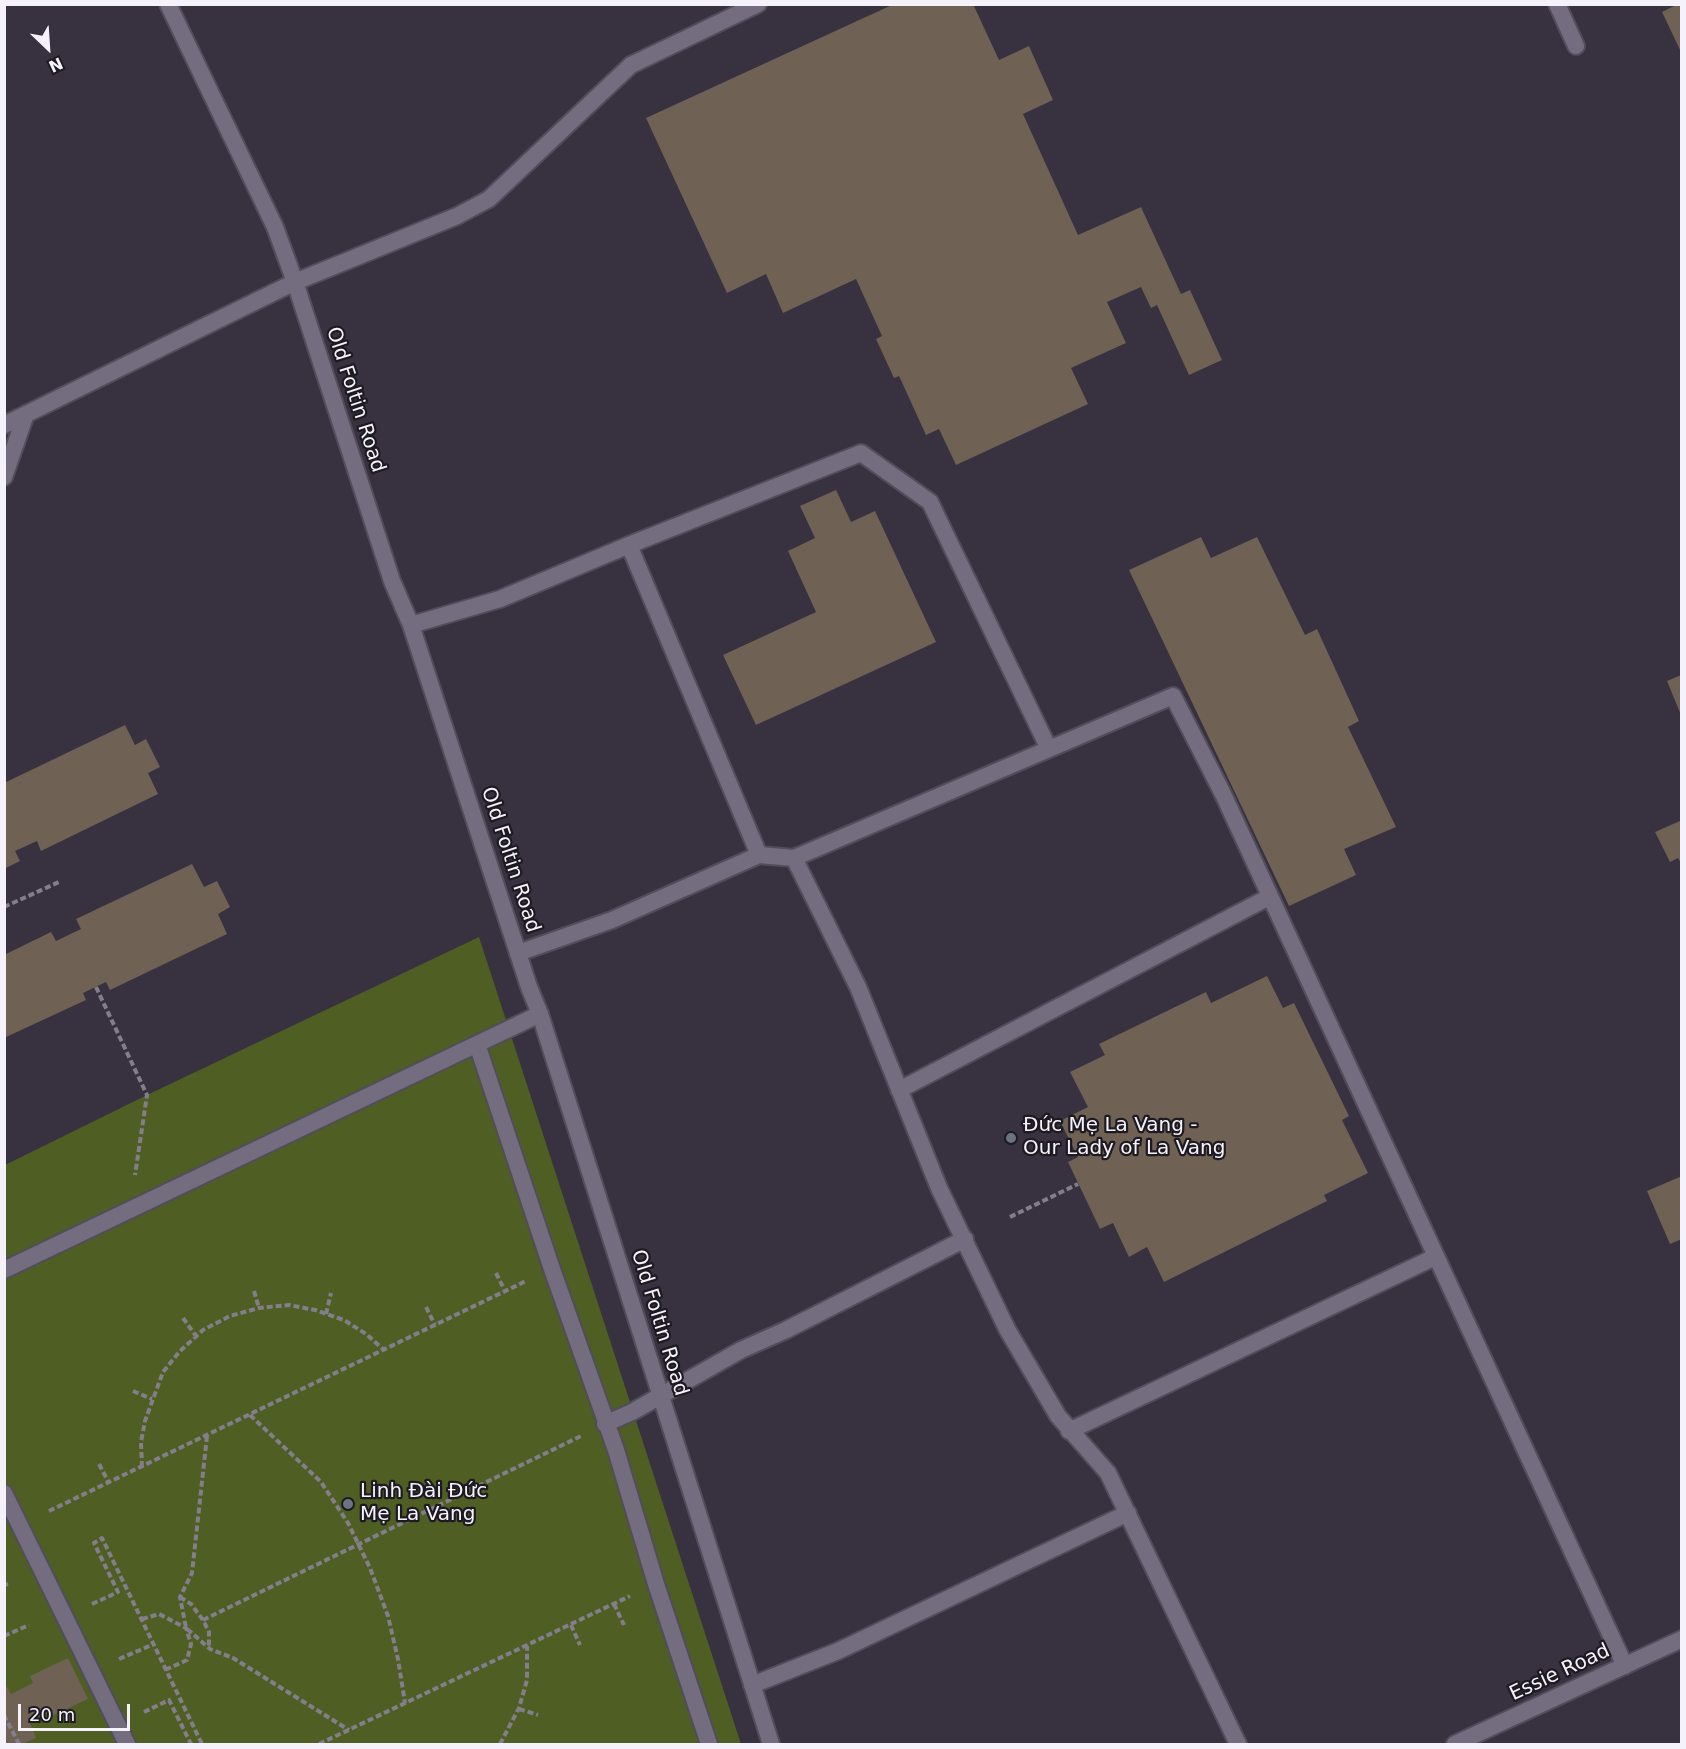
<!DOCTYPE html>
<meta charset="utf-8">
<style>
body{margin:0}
#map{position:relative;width:1686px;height:1749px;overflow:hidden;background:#373140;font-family:"DejaVu Sans",sans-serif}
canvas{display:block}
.frame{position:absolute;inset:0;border:6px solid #f5f2fc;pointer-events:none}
.north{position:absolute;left:18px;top:18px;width:60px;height:60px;-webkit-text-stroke:4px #1d1a21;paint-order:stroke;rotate:155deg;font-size:16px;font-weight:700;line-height:24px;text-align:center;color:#f5f2fc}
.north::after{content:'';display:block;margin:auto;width:21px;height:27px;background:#f5f2fc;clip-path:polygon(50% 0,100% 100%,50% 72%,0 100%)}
.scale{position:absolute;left:18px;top:1704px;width:112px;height:27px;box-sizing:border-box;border:3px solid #f5f2fc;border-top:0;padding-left:8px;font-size:18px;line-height:21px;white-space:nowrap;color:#f5f2fc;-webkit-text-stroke:4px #1d1a21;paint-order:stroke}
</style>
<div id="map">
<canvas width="1686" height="1749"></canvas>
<div class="frame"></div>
<div class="north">N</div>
<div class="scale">20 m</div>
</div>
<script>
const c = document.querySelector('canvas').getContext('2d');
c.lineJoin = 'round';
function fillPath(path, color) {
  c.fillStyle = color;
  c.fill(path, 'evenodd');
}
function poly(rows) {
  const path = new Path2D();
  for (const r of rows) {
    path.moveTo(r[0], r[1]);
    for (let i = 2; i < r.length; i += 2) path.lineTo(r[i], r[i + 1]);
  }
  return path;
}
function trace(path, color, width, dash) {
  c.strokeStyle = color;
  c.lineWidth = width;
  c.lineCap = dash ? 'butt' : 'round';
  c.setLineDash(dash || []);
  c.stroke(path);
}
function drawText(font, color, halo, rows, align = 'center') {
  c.font = font + ' "DejaVu Sans",sans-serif';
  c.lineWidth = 4.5;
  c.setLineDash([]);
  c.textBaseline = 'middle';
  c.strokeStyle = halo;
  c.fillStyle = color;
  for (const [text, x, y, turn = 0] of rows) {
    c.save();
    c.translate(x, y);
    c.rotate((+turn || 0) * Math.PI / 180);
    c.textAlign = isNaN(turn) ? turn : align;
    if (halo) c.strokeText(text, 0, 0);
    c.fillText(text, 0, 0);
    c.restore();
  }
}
fillPath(poly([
 [479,937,741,1744,5,1744,5,1165,147,1095]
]), '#4f5e22');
fillPath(poly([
 [894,4,973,4,999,60,1029,46,1053,100,1023,114,1078,235,1141,207,1181,294,1190,290,1222,360,1189,375,1157,305,1151,308,1141,287,1107,302,1126,343,1071,368,1088,404,956,465,939,429,926,435,899,376,894,378,876,339,882,336,856,279,783,313,766,274,727,293,646,118],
 [1678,4,1682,4,1682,54,1662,12],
 [836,490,851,522,875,511,936,642,756,725,723,655,816,612,788,551,815,538,800,506],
 [1201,537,1211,558,1257,537,1305,635,1317,629,1359,721,1348,727,1396,827,1344,849,1356,875,1289,906,1129,570],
 [1681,675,1681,715,1667,681],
 [125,725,135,745,146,739,160,767,148,773,158,794,41,851,37,841,15,851,20,861,4,869,4,783],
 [1682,820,1682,865,1678,858,1670,862,1655,832],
 [192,864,204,887,217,881,230,907,218,914,227,934,110,990,106,982,83,993,86,1000,4,1038,4,955,51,932,56,941,81,929,76,919],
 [1267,976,1283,1008,1294,1003,1349,1116,1342,1120,1368,1173,1324,1195,1327,1201,1164,1282,1147,1247,1129,1257,1113,1223,1100,1229,1068,1162,1078,1157,1060,1121,1088,1107,1070,1072,1105,1055,1099,1044,1206,992,1211,1003],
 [1682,1176,1682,1239,1670,1244,1647,1191],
 [68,1658,88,1699,49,1717,46,1713,29,1721,36,1738,22,1744,4,1744,4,1682,11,1694,33,1683,30,1676]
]), '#6f6153');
const service = poly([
 [1557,4,1576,46],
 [4,425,295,282,457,216,489,199,631,65,758,4],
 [4,477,26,414],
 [629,545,759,855],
 [411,625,500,599,629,545,861,453,930,502,1049,749],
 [794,858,1173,696,1223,794,1625,1666],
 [518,953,612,920,759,855,794,858,858,987,939,1188,1007,1329,1058,1416,1108,1473,1238,1744],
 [477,1044,552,1269,616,1450,656,1584,709,1744],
 [899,1090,1269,897],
 [4,1270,540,1014],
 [605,1424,632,1412,741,1350,786,1330,965,1239],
 [1069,1431,1435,1257],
 [4,1493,127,1744],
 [752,1685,838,1651,1128,1513]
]);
const tertiary = poly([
 [168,4,275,227,295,282,392,581,411,625,529,987,540,1014,771,1744],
 [1455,1744,1682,1639]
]);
trace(service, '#524d5a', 20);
trace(tertiary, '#524d5a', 20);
trace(poly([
 [4,907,59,882],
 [96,987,147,1095,135,1175],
 [1010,1217,1078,1184],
 [496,1273,505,1291],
 [254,1291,259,1308],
 [426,1307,435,1325],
 [326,1314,331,1293],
 [183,1318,196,1336],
 [133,1391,152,1399],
 [250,1415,321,1482,348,1523,370,1568,388,1616,398,1659,405,1703],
 [207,1436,192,1573,180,1597,186,1628,210,1649,233,1658,349,1730],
 [99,1464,109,1483],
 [142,1467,141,1442,145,1421,163,1372,180,1351,203,1330,230,1316,259,1308,289,1305,315,1310,344,1320,366,1334,384,1350],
 [49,1511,526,1281],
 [4,1585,8,1584],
 [180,1597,191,1604,203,1620,209,1632,209,1649],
 [92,1604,118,1592,94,1543,102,1538,202,1744],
 [614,1604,624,1625],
 [142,1619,159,1614,186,1628,191,1644,187,1660,165,1670],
 [203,1620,581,1436],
 [571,1625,580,1645],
 [4,1636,29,1625],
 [119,1659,154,1644],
 [519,1709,538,1715],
 [144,1712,169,1700,191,1744],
 [4,1715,19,1744],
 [319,1744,630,1596],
 [500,1744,519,1708,527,1680,527,1646]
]), '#837e8b', 4, [6, 3]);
trace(service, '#746d7f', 16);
trace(tertiary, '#746d7f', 16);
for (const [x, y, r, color] of [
 [1011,1138,6,"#6b7280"],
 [348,1504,6,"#6b7280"]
]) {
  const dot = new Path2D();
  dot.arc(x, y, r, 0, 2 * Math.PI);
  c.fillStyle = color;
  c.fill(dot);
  trace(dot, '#1d1a21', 2);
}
drawText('20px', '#f5f2fc', '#1d1a21', [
 ["Old Foltin Road",355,400,72],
 ["Old Foltin Road",510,860,72],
 ["Old Foltin Road",659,1323,73],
 ["Essie Road",1560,1673,-25]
]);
drawText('20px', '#f5f2fc', '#1d1a21', [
 ["Đức Mẹ La Vang -",1023,1126],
 ["Our Lady of La Vang",1023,1149],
 ["Linh Đài Đức",360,1492],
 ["Mẹ La Vang",360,1515]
], 'left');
</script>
